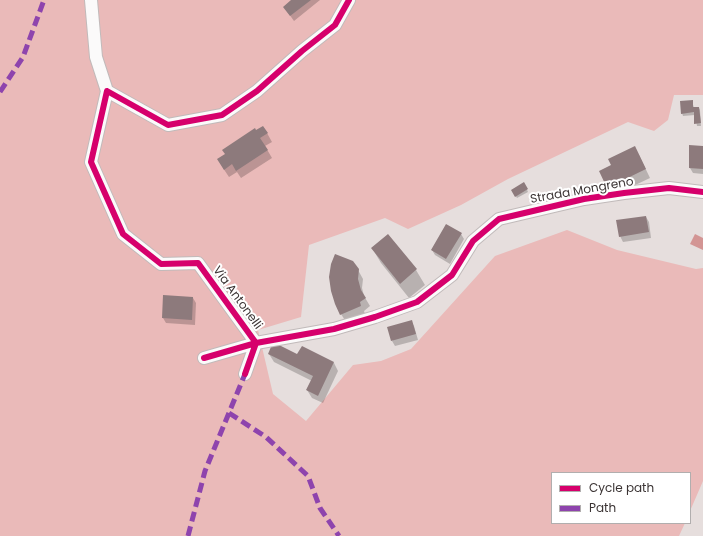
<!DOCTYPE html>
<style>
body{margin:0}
#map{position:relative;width:703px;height:536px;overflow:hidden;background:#e6dedd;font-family:Poppins,sans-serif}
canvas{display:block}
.legend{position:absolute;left:551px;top:472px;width:140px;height:52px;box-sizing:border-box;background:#fff;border:1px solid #b1aeae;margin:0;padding:5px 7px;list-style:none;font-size:12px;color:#3b3434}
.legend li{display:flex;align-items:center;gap:8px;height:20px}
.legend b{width:20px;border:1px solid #b1aeae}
</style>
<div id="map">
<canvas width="703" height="536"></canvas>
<ul class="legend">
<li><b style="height:5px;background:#d6006c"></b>Cycle path</li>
<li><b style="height:5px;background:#8e44ad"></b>Path</li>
</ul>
</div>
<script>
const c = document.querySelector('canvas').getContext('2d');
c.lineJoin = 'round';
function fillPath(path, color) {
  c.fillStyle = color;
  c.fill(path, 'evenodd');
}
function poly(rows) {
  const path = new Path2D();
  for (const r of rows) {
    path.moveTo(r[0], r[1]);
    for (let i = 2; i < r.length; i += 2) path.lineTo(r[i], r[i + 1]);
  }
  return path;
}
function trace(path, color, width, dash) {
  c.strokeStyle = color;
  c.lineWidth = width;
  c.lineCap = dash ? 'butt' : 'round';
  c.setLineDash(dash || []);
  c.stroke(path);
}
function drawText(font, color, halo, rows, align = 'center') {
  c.font = font + ' Poppins,sans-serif';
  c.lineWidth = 4;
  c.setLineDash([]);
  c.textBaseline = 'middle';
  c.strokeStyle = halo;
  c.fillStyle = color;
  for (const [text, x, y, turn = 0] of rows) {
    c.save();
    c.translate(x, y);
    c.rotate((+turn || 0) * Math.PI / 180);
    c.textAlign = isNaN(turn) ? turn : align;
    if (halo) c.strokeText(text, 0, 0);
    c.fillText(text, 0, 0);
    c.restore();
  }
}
fillPath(poly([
 [0,0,703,0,703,95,674,95,668,120,654,131,628,122,508,179,461,205,408,229,385,218,309,245,301,317,258,330,273,394,306,421,353,365,381,361,411,349,495,256,567,230,617,250,696,269,703,268,703,481,690,511,690,473,552,473,552,523,685,523,679,536,0,536]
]), '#eabab9');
fillPath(poly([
 [695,234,703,238,703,250,690,244]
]), '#d39594');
fillPath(poly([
 [293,0,320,0,294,21,284,7],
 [692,101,694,108,699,108,700,110,701,126,697,126,695,115,683,116,682,113],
 [256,132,267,133,272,142,265,146,272,158,241,178,237,172,229,177,223,168],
 [703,147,703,174,693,173,690,168],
 [639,155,650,178,612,196,608,187],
 [524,183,528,192,517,198,512,190],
 [646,217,649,222,651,238,623,242,620,236],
 [461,234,464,239,450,264,435,255,432,250],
 [388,235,416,270,425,285,409,298,381,263,372,248],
 [358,270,363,279,362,288,364,296,370,306,364,311,365,314,346,322,341,314],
 [164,296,193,298,196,303,195,325,166,323,163,318],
 [411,321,414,326,418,340,395,346,392,341],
 [269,354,298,356,334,363,338,371,323,403,312,398,307,390,312,381,274,362]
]), '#0003');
fillPath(poly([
 [291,0,311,0,290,16,283,7],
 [693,100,693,107,699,107,701,123,694,124,694,112,681,114,680,101],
 [263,126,268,133,260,138,268,150,236,171,232,164,224,170,217,159,225,154,222,150,255,128,256,130],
 [689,145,703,146,703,169,689,168],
 [635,146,646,169,607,188,599,171,611,165,608,159],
 [524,182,528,189,515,197,511,190],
 [646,216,649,232,619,237,616,220],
 [446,224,462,233,446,259,431,250],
 [388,234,417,269,400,284,371,248],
 [335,254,353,261,359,269,358,279,361,290,366,298,360,302,361,306,340,315,335,304,331,291,329,277,331,264],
 [163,295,193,297,192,320,162,318],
 [412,320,416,334,391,341,387,327],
 [273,342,297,354,302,346,334,362,318,396,306,390,313,376,268,354]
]), '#8d7a7c');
const street = poly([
 [91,0,96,57,107,91],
 [204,358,256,343,198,263,161,264,123,234,91,162,107,91,168,125,222,115,257,91,302,51,335,25,349,0],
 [245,374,256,343,334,329,375,317,417,302,452,275,473,241,499,219,584,199,624,193,669,188,703,192]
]);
trace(street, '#c1baba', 14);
trace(street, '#fbfafa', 12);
trace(poly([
 [0,92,23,57,44,0],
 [229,413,266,437,308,476,320,508,339,536],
 [188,536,205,471,245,374]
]), '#8e44ad', 5, [10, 5]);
trace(poly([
 [204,358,256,343,198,263,161,264,123,234,91,162,107,91,168,125,222,115,257,91,302,51,335,25,349,0],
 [245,374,256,343,334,329,375,317,417,302,452,275,473,241,499,219,584,199,624,193,669,188,703,192]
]), '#d6006c', 6);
drawText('12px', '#3b3434', '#fff', [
 ["Strada Mongreno",582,191,-10],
 ["Via Antonelli",237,298,54]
]);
</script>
